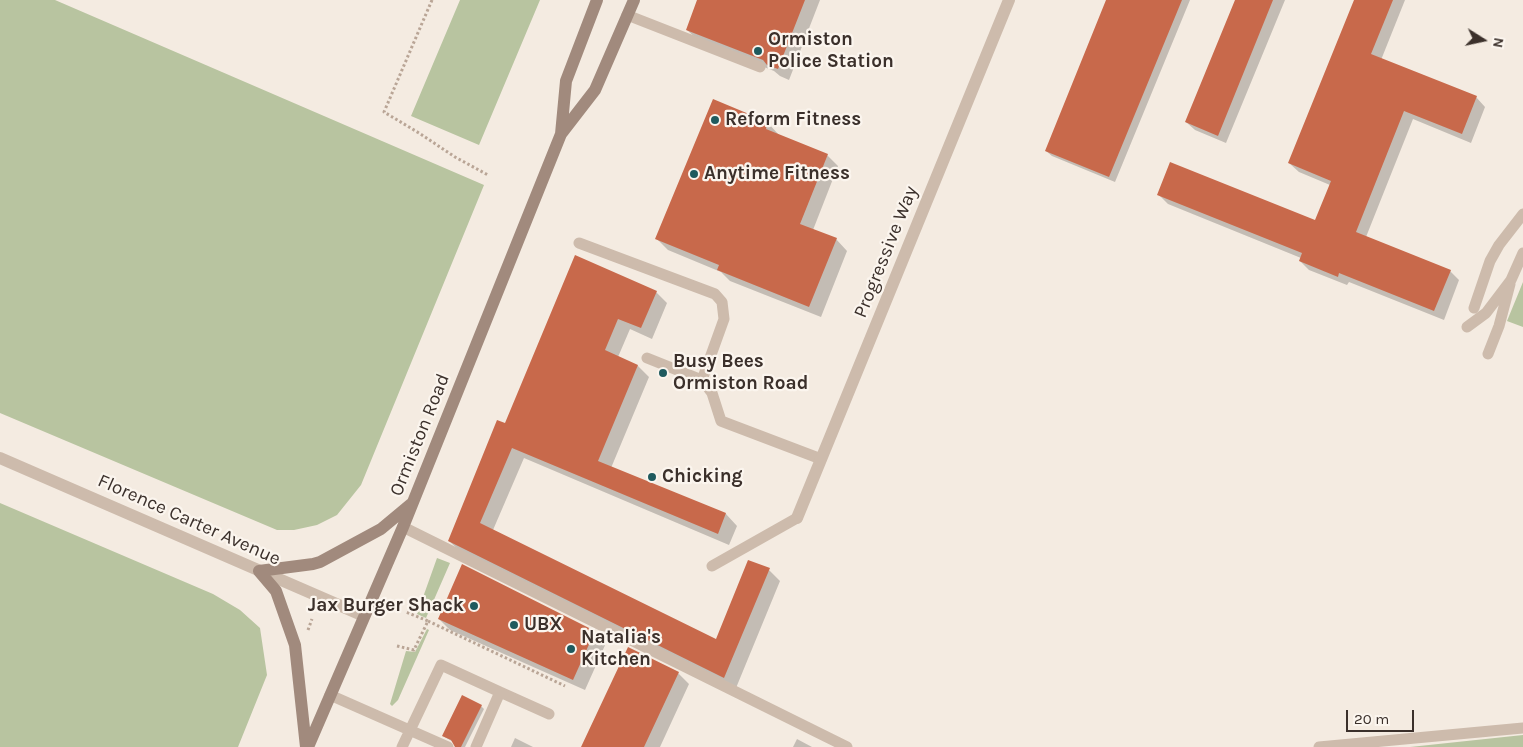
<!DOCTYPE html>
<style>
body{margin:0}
#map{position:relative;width:1523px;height:747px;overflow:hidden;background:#f4ebe1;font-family:Karla,sans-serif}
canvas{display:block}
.north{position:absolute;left:1458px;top:15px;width:50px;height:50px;-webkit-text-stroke:4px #fbf5ee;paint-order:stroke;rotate:100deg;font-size:14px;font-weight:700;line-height:20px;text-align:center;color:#3b302b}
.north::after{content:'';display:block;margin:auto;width:18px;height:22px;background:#3b302b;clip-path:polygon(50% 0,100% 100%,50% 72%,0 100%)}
.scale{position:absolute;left:1346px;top:710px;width:68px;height:22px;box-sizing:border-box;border:2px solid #3b302b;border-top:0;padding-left:6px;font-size:15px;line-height:18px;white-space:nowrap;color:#3b302b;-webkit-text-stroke:4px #fbf5ee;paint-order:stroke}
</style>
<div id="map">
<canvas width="1523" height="747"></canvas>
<div class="north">N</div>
<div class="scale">20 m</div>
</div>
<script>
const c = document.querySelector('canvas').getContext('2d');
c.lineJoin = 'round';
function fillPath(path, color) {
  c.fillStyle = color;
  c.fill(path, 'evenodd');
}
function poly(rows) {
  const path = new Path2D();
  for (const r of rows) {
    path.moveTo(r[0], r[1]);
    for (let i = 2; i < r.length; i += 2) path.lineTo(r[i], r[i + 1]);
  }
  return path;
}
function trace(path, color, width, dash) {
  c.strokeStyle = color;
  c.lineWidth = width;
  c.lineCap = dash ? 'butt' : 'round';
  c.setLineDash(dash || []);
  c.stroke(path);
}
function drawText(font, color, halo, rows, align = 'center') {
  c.font = font + ' Karla,sans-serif';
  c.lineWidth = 4.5;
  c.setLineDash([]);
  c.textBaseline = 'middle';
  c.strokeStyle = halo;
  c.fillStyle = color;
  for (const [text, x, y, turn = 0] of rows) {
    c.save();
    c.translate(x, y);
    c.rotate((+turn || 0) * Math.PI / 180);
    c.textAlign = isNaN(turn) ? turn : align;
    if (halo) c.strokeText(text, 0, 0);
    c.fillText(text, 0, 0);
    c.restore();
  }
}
fillPath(poly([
 [0,0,55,0,484,185,361,485,337,515,317,525,294,530,277,530,0,413],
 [460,0,540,0,479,145,411,116],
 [1523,282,1523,327,1507,321],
 [0,503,213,594,240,610,260,628,267,675,238,747,0,747],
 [437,558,450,563,426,618,417,614],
 [427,629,429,630,398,700,392,706,390,704,406,651,415,652],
 [1523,735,1523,747,1410,747]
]), '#b8c4a0');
fillPath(poly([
 [698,0,820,0,789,80,780,76,774,71,699,41,687,30],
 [1108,0,1190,0,1115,182,1052,156,1046,151],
 [1236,0,1285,0,1226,143,1195,130,1186,122],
 [1355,0,1405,0,1381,60,1476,97,1485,107,1471,143,1413,119,1366,237,1450,271,1459,280,1444,320,1349,282,1347,285,1309,270,1300,261,1301,258,1168,204,1159,195,1316,222,1330,185,1299,172,1289,163],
 [713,101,768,123,779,135,827,155,838,166,813,230,836,239,847,251,821,317,730,281,721,272,668,250,657,239],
 [576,257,656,292,667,303,652,339,630,329,618,357,638,366,649,377,611,468,726,514,737,526,729,545,524,458,493,530,716,641,769,570,780,581,736,688,461,552,449,541,506,424],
 [439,619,595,632,606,643,585,690,450,630],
 [678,673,689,684,660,747,583,747],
 [481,706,484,709,465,747,455,747,455,743,443,736],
 [515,738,533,747,511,747],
 [797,739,812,747,793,747]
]), '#0003');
fillPath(poly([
 [697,0,805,0,778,69,767,65,763,60,686,30],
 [1106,0,1182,0,1109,177,1045,151],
 [1235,0,1273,0,1218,136,1185,122],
 [1354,0,1393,0,1371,54,1477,96,1462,134,1404,111,1356,232,1451,270,1434,311,1339,273,1338,277,1299,261,1302,253,1157,195,1170,162,1315,220,1331,181,1288,163],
 [713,99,768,122,766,129,828,154,800,224,837,238,809,307,717,270,719,265,655,239],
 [575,255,657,291,641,328,618,319,605,350,638,365,598,461,726,513,718,534,512,448,480,523,716,639,748,560,770,568,724,678,448,541,497,420,505,423],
 [462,564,595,631,573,680,438,619],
 [628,647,679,672,644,747,581,747],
 [462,695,482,705,461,747,455,747,451,740,442,736]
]), '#c8694b');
trace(poly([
 [432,0,384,112,419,133,455,157,488,175],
 [428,621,565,686],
 [308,630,312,619],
 [397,646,414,650,428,621,406,612]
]), '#b9a596', 3, [2.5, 2.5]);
trace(poly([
 [627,15,760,67],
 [579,243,715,294,722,302,724,319,702,380],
 [1474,308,1490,261,1499,245,1523,214],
 [1467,327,1486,313,1511,280,1523,253],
 [1488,354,1499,326,1510,284],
 [647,358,702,380,712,393,721,421,821,459],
 [403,527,847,747],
 [712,566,797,518],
 [330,695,448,747],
 [402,747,441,665,500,692],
 [476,747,500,692,549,714],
 [1319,747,1523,728]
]), '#cdbbac', 11);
trace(poly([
 [0,458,364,616],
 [797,518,1009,0]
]), '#cdbbac', 12);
trace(poly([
 [561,134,566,81,597,0],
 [259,571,276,591,295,645,306,747],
 [259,571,313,564,320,562,381,529,411,504],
 [308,747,403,527,561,134,595,90,634,0]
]), '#a18a7d', 12);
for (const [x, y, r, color] of [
 [758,51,5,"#1f5a5e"],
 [715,120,5,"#1f5a5e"],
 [694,174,5,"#1f5a5e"],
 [663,373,5,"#1f5a5e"],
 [652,477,5,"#1f5a5e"],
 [474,606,5,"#1f5a5e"],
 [514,625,5,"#1f5a5e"],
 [571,649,5,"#1f5a5e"]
]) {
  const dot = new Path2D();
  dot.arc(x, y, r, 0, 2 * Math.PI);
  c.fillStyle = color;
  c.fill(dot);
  trace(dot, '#fbf5ee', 2);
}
drawText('bold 19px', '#3b302b', '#fbf5ee', [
 ["Ormiston",768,40],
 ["Police Station",768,62],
 ["Reform Fitness",725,120],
 ["Anytime Fitness",704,174],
 ["Busy Bees",673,362],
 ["Ormiston Road",673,384],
 ["Chicking",662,477],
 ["Jax Burger Shack",464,606,"right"],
 ["UBX",524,625],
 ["Natalia's",581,638],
 ["Kitchen",581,660]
], 'left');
drawText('19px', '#3b302b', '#fbf5ee', [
 ["Progressive Way",886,252,-68],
 ["Ormiston Road",420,435,-68],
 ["Florence Carter Avenue",189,520,24]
]);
</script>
